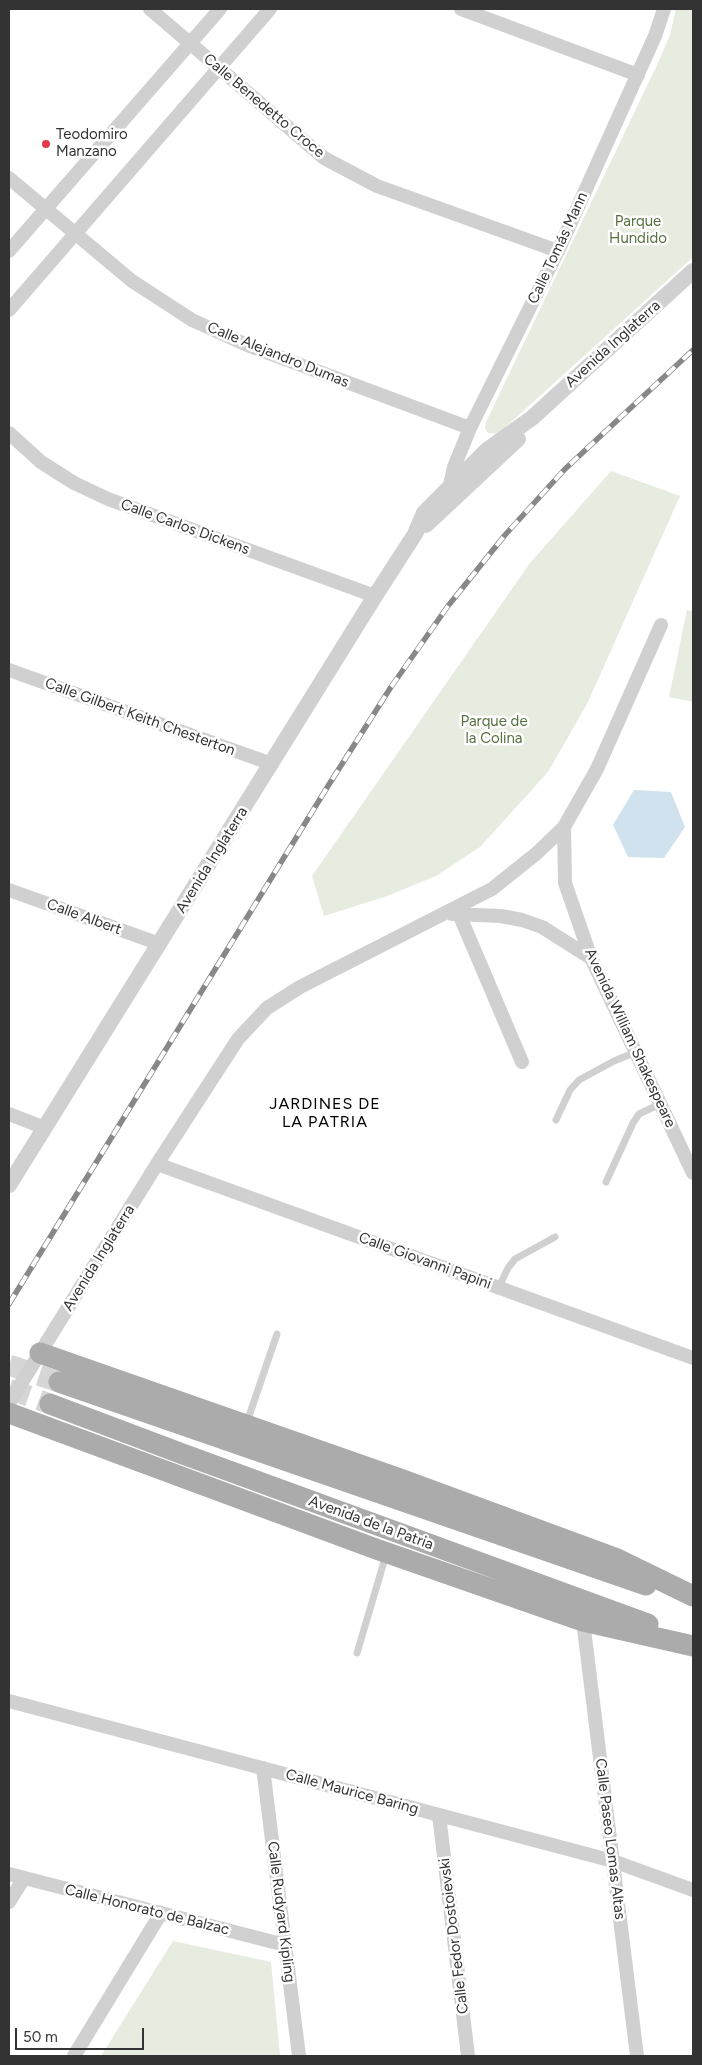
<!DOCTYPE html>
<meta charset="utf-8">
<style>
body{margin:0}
#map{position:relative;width:702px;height:2065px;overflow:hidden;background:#fff;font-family:Figtree,sans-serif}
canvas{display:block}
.frame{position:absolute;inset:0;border:10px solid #333;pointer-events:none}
.scale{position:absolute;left:15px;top:2028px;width:129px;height:22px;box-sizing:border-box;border:2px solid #333;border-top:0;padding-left:6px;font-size:15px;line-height:18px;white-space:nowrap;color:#333;-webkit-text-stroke:4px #fff;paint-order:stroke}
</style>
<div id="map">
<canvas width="702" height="2065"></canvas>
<div class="frame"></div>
<div class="scale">50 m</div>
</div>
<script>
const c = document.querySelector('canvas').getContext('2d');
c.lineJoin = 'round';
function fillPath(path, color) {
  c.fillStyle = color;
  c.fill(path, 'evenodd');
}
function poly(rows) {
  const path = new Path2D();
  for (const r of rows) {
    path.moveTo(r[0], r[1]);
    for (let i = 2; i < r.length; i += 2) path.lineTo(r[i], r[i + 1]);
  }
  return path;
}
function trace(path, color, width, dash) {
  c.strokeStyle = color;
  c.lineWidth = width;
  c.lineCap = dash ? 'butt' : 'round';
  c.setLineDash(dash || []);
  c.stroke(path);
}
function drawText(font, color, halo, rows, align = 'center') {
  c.font = font + ' Figtree,sans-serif';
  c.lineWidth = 5;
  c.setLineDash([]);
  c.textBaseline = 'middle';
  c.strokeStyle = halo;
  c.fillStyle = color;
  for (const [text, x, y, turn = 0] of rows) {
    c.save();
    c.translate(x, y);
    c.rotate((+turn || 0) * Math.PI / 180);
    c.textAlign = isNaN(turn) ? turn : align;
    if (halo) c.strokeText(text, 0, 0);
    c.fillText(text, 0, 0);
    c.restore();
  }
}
fillPath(poly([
 [676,9,693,9,693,257,498,434,488,433,485,429,486,422,658,63,670,35],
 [611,471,680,496,587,704,548,772,480,847,436,876,387,896,324,916,312,876,530,563],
 [687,610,693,611,693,702,669,697],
 [173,1941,271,1962,280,2056,101,2056]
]), '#e6ecdf');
fillPath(poly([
 [634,790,671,792,685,827,664,858,628,857,613,825]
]), '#cfe2ee');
trace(poly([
 [9,1365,59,1382],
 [9,1389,50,1404]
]), '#d6d6d6', 21, [21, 11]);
trace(poly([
 [556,1120,570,1090,579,1080,614,1061,636,1052],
 [606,1182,633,1123,639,1114,660,1104],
 [499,1287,508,1268,515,1259,555,1237],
 [247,1422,277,1334],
 [357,1653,386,1555]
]), '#d0d0d0', 7);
trace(poly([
 [150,9,324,158,377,186,558,251],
 [461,9,638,75],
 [9,178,132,281,192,320,247,345,470,428],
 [9,251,220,9],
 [9,310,270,9],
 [9,433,41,462,74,483,108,499,375,596],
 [450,485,454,467,470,428,558,251,655,36,664,9],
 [661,625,597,769,564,827,565,883,591,958,693,1173],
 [9,670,272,764],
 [9,890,160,944],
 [452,914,501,916,522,920,542,927,591,958],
 [459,914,522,1062],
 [9,1114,45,1128],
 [157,1164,693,1358],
 [9,1403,157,1164,238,1039,267,1008,300,987,492,889,537,853,564,827],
 [583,1621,637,2056],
 [9,1701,613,1861,693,1890],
 [263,1768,299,2056],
 [439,1815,468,2056],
 [9,1874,285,1945],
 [9,1902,24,1878],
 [74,2056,161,1913]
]), '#d0d0d0', 14);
trace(poly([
 [426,525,518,439],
 [9,1185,375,596,415,534,424,513,487,450,532,418,693,271]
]), '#d0d0d0', 16);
trace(poly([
 [40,1353,400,1479,615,1558,693,1596],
 [59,1382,646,1585],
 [50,1404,180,1453,648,1624],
 [9,1413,376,1549,583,1621,693,1646]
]), '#ababab', 21);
const rail = poly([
 [9,1304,328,786,391,687,448,606,505,535,565,469,693,350]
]);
trace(rail, '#888', 5.5);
trace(rail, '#fff', 4, [11]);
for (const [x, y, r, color] of [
 [46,144,5,"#e63946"]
]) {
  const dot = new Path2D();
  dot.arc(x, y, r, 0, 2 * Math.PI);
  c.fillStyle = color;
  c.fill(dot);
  trace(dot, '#fff', 2);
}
drawText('15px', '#333', '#fff', [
 ["Calle Benedetto Croce",264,106,40],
 ["Calle Tomás Mann",558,248,-65],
 ["Avenida Inglaterra",613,344,-42],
 ["Calle Alejandro Dumas",278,355,22],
 ["Calle Carlos Dickens",185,527,20],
 ["Calle Gilbert Keith Chesterton",140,717,20],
 ["Avenida Inglaterra",212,860,-58],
 ["Calle Albert",84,917,20],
 ["Avenida William Shakespeare",630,1038,65],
 ["Avenida Inglaterra",99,1258,-58],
 ["Calle Giovanni Papini",425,1261,20],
 ["Avenida de la Patria",371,1523,20],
 ["Calle Maurice Baring",352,1792,15],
 ["Calle Paseo Lomas Altas",610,1839,83],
 ["Calle Honorato de Balzac",147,1910,14],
 ["Calle Rudyard Kipling",281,1912,83],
 ["Calle Fedor Dostoievski",454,1936,-97]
]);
drawText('15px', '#333', '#fff', [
 ["Teodomiro",56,135],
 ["Manzano",56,152]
], 'left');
drawText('15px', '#56703f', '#fff', [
 ["Parque",638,222],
 ["Hundido",638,239],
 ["Parque de",494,722],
 ["la Colina",494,739]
]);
c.letterSpacing = '1px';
drawText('16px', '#000', '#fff', [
 ["JARDINES DE",325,1104],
 ["LA PATRIA",325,1122]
]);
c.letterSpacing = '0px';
</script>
